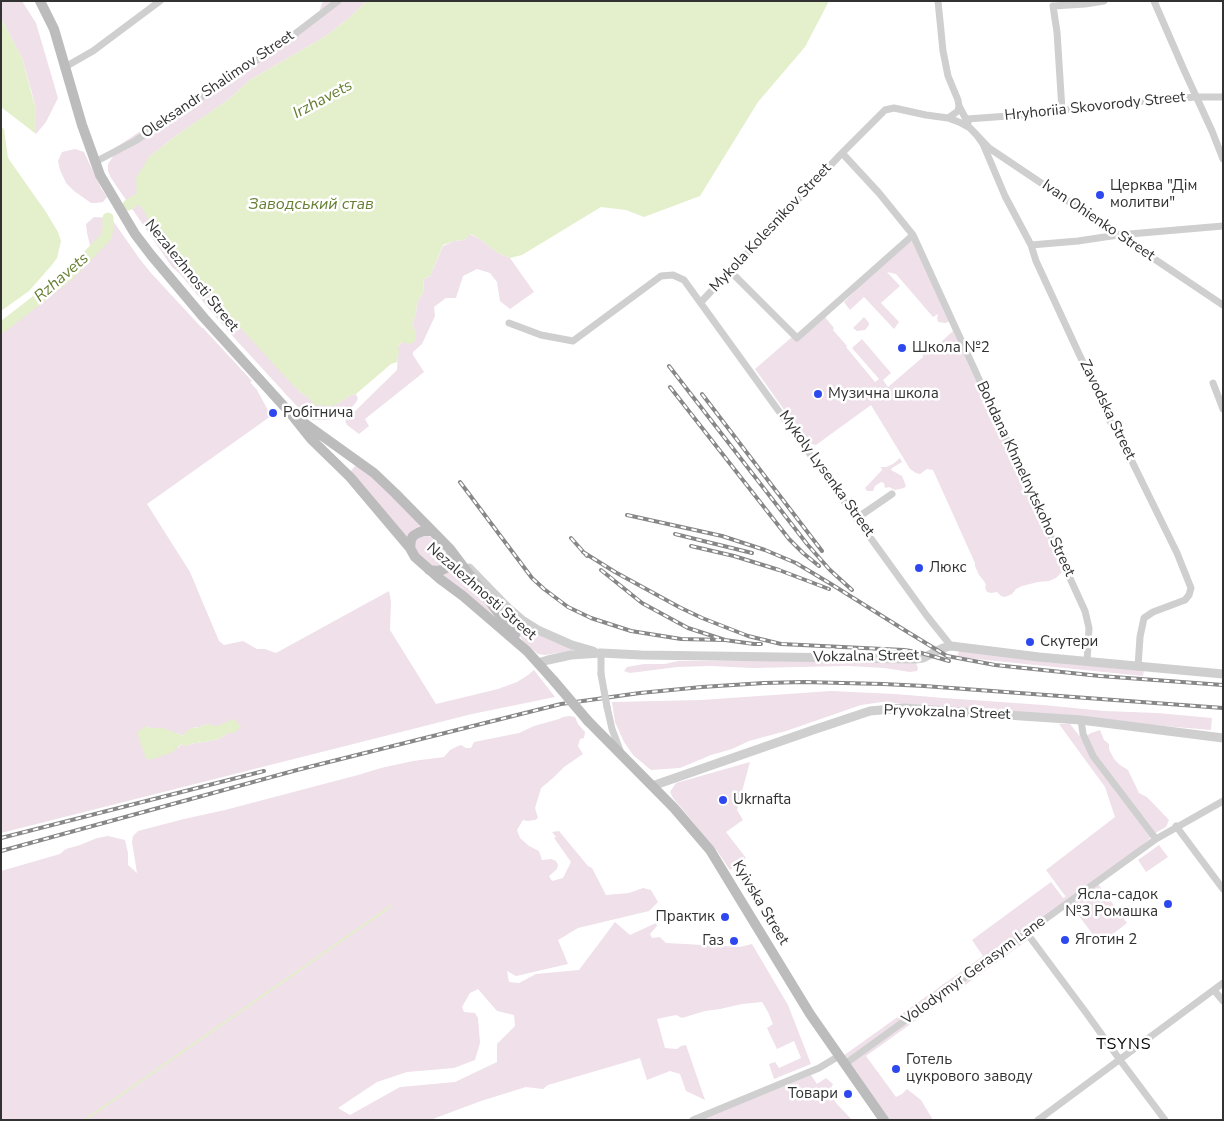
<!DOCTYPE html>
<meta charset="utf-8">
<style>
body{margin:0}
#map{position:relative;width:1224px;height:1121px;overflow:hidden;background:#fff;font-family:"Nunito Sans",sans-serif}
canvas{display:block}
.frame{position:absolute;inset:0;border:2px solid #323232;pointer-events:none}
</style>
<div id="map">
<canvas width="1224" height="1121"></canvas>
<div class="frame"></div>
</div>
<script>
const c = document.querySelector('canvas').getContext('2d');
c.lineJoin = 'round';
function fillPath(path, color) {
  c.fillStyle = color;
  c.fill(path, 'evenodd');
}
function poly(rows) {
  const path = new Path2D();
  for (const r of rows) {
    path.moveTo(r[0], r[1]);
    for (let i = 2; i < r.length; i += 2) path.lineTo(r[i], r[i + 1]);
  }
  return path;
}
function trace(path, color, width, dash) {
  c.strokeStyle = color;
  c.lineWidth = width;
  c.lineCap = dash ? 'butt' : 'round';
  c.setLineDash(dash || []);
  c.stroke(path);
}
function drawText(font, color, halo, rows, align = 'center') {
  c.font = font + ' "Nunito Sans",sans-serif';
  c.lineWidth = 5;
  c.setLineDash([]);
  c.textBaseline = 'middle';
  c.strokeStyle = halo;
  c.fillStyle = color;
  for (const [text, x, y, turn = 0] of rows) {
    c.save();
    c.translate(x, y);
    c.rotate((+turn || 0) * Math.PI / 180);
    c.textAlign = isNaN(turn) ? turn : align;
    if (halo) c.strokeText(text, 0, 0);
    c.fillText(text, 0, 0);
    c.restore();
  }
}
fillPath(poly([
 [1,1,22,1,36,23,58,98,46,122,36,134,36,110,32,93,22,58,1,18],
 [324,1,367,1,349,18,326,36,250,80,228,100,177,135,149,157,137,200,155,228,202,285,299,391,310,399,339,403,351,395,356,394,358,399,354,405,341,416,328,420,313,420,304,414,227,330,180,274,172,267,111,178,108,171,108,164,114,155,115,148,204,89,209,94,319,15,321,5],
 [75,149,84,152,101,188,107,197,103,202,96,203,91,203,74,191,66,183,60,170,58,161,62,152],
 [94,217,111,218,139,258,151,273,202,328,203,328,252,381,250,382,257,390,271,416,147,504,190,572,219,641,224,645,243,641,257,649,265,649,276,653,389,591,391,601,390,630,436,704,498,689,517,682,528,675,534,670,555,697,472,714,1,833,1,331,54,288,89,255,90,245,87,233,86,224],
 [207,724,234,733,228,733,219,739,204,742,195,743,185,746,181,744,178,748,146,726,150,728,179,734,184,736,192,728,200,727],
 [470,234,480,239,498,253,510,258,534,292,510,309,500,301,497,282,490,273,477,269,463,276,456,298,446,298,434,307,435,316,422,344,413,352,413,355,424,372,365,419,369,426,359,434,347,425,345,421,397,370,398,346,402,342,416,333,412,325,416,313,417,302,423,293,424,279,430,276,443,246,454,241,464,240],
 [906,239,914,242,951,321,945,323,938,322,937,318,938,314,933,317,896,274,887,272,900,286,881,303,899,322,894,329,864,297,850,310,844,302,854,292,852,287],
 [825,317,834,328,833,330,847,346,846,347,875,382,879,379,852,348,862,339,891,373,883,380,888,387,923,357,922,353,926,350,936,353,939,344,953,331,1062,570,1062,572,1056,578,1049,581,1038,582,1022,586,1016,589,1012,594,1005,597,1001,596,997,592,991,593,987,592,985,587,986,585,984,581,979,575,975,566,975,563,933,470,927,469,920,474,916,473,910,469,871,405,816,445,811,444,807,442,755,369,792,337],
 [864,317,869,323,869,325,865,330,857,331,853,328],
 [900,458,902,462,892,468,891,470,902,476,906,486,904,488,895,490,889,487,885,488,884,483,881,482,875,486,873,491,867,491,865,488,882,470,881,467,886,467,893,464],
 [356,465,372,476,425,526,407,540,349,473],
 [425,535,431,537,446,552,447,555,447,560,441,567,430,567,415,550,415,544,417,539],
 [455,560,501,622,462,590,440,575],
 [472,574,517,619,576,650,545,655,538,654,525,643],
 [959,651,1144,670,1143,676,957,657],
 [678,661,791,661,916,663,918,668,917,671,910,672,884,668,848,666,752,668,710,666,677,667,630,673,624,671,627,667,644,664,665,664],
 [831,691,895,694,944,698,1043,705,1104,711,1157,713,1212,718,1211,730,882,702,861,705,786,731,749,741,732,749,711,755,680,768,651,770,633,755,624,742,615,722,612,702,701,700],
 [570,716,575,717,578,724,585,732,584,738,580,739,578,746,583,754,564,767,553,778,541,788,535,808,538,818,535,820,527,821,523,820,517,830,520,838,529,846,539,851,542,860,551,859,556,861,558,865,557,869,549,876,552,881,563,878,571,862,554,838,556,837,552,832,559,831,588,866,592,868,606,895,629,893,643,888,651,890,658,902,649,911,578,928,558,940,568,964,516,976,507,971,509,982,519,983,536,974,579,970,615,922,630,935,656,923,657,926,650,934,652,938,660,937,666,943,740,947,752,944,788,1005,811,1064,774,1079,769,1064,775,1062,779,1068,801,1058,794,1041,777,1049,767,1028,773,1024,768,1012,762,1002,742,1004,720,1009,705,1011,682,1018,676,1015,657,1019,665,1048,677,1049,681,1046,686,1045,705,1100,686,1091,680,1074,670,1071,647,1080,640,1058,548,1085,543,1089,526,1087,481,1101,430,1120,1,1120,1,871,60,854,66,849,80,845,97,838,108,836,125,840,128,853,128,865,137,873,132,842,133,836,138,831,184,819,225,810,358,775,381,768,413,761,444,757,450,750,458,746,461,745,466,748,471,748,474,742,519,733,534,726,559,719,563,717],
 [478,989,497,1011,514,1015,515,1026,497,1044,497,1062,455,1082,400,1087,350,1115,338,1108,377,1082,407,1072,454,1068,475,1060,480,1043,478,1018,475,1013,464,1012,462,1007,470,993],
 [1059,724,1070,724,1082,739,1091,733,1100,730,1104,740,1109,744,1109,749,1114,759,1120,765,1128,770,1139,793,1147,797,1169,820,1166,827,1157,832,1098,884,1127,923,1100,944,1070,904,1030,933,1032,937,866,1056,896,1097,902,1094,907,1089,921,1100,933,1120,888,1120,843,1056,983,956,972,940,1051,882,1063,898,1066,897,1046,870,1115,817,1105,787],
 [750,762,737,810,743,820,726,832,746,858,730,870,717,851,673,798,670,792,676,783],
 [1159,845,1168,857,1146,872,1138,860],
 [811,1075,817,1084,826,1078,833,1084,830,1091,836,1103,852,1120,700,1120]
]), '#efe0e9');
fillPath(poly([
 [367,1,829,1,805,47,758,102,700,196,644,217,626,210,601,207,522,255,510,258,498,253,480,239,471,234,464,240,454,241,443,245,430,276,424,279,423,293,417,302,416,313,412,325,416,333,416,341,409,344,402,342,398,346,399,351,397,362,391,364,356,394,351,395,339,403,332,406,314,405,310,399,299,391,287,379,202,285,154,228,137,200,136,178,149,157,177,135,228,100,250,80,326,36,349,18],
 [1,18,22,58,36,110,36,134,1,107],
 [1,127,4,129,8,158,46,212,58,232,61,241,57,258,51,266,29,291,1,311],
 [234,719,241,727,234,733,228,733,219,739,204,742,195,743,185,746,181,744,173,752,153,759,146,759,137,732,146,726,150,728,163,728,184,736,185,732,192,728,200,727,207,724,217,726]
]), '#e4efcc');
trace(poly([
 [85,1120,391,906]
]), '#e4efcc', 2);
trace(poly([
 [128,205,150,192],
 [1,328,69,275,106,237,108,228,108,218]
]), '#e4efcc', 11);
trace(poly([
 [938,1,943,51,948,76,958,100,959,106,968,123],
 [1154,1,1184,70,1212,131,1223,159],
 [65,67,93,51,160,1],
 [1062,110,1057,32,1053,6,1085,4,1104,1],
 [948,118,959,122,970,128,989,148,1223,305],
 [967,119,1023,115,1131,102,1196,97,1223,97],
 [976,134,983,144,1005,196,1031,245,1036,261,1111,423,1118,433,1177,553,1191,588,1189,595,1185,600,1153,612,1144,618,1140,637,1138,667],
 [842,153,879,193,913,235,1085,611,1089,628,1087,662],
 [95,162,135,141,287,40,338,1],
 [1031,245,1078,241,1118,235,1223,226],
 [730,271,797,338,913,235],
 [701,302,842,153,885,110,894,108,926,115,948,118,958,111,959,106],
 [509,323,541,335,573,341,661,276,673,275,684,280,927,616,951,646],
 [1213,383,1223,409],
 [857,518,892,494],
 [601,653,601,674],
 [607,707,612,729,621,753],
 [1081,720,1083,734,1093,756,1156,839],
 [1176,826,1223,889],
 [1026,932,1087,1014,1120,1060,1165,1120],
 [1214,990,1223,1001],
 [845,1064,1156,839,1223,801],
 [693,1120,819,1068,839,1056],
 [1038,1120,1223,983]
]), '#cfcfcf', 7);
trace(poly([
 [469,568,508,608,522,620,538,630,572,645,593,651],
 [538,663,548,660,571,655,601,653,641,655,916,659,923,658,943,648,951,646,1039,657,1223,674],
 [652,786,813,730,870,711,903,708,1081,720,1223,738]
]), '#cfcfcf', 9);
trace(poly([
 [40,1,54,29,82,125,100,175,135,234,151,255,204,318,291,414,311,439,350,477,410,548,415,557,440,579,463,596,527,651,554,681],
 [300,420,374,473,395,493,450,549,515,635],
 [410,548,411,540,413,536,418,533,423,531,432,531],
 [429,570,437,571,442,570,448,567,452,561,451,550],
 [588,721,674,808,710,850,810,1014,884,1120]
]), '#bcbcbc', 10);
const rail = poly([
 [669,366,807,544,830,570,852,590],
 [670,387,789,539,803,553,819,566],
 [702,394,822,551],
 [460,482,532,578,544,589,568,607,591,618,631,631,681,639,725,640],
 [627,515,722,536,765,550,796,563,831,584,906,631,947,656,995,665,1100,676,1223,685],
 [675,534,752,553],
 [571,538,587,556],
 [691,546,734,556,779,570,829,589],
 [583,552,615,572,679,607,702,618,748,636,781,644,904,650,918,652,949,661],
 [601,570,642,603,688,628,725,640,754,644,761,644],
 [1,838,264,771],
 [1,851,297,770,561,704,640,693,702,687,764,683,804,682,883,684,924,686,1223,708]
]);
trace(rail, '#878787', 4);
trace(rail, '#fff', 2, [5.5]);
trace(poly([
 [601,674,607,707]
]), '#cfcfcf', 7);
trace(poly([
 [554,681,588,721]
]), '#bcbcbc', 10);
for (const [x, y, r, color] of [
 [1100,195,5,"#2e48f0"],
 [902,348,5,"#2e48f0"],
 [818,394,5,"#2e48f0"],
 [273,413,5,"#2e48f0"],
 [919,568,5,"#2e48f0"],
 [1030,642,5,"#2e48f0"],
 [723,800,5,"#2e48f0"],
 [1168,904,5,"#2e48f0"],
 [725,917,5,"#2e48f0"],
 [1065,940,5,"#2e48f0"],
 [734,941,5,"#2e48f0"],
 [896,1069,5,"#2e48f0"],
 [848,1094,5,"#2e48f0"]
]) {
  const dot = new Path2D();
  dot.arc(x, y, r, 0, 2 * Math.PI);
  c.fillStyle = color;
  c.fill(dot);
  trace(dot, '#fff', 2);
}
drawText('15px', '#323232', '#fff', [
 ["Oleksandr Shalimov Street",218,85,-34],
 ["Hryhoriia Skovorody Street",1095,107,-6],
 ["Ivan Ohienko Street",1098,221,34],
 ["Mykola Kolesnikov Street",771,228,-47],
 ["Nezalezhnosti Street",191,276,51],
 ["Zavodska Street",1107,410,64],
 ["Mykoly Lysenka Street",826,474,54],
 ["Bohdana Khmelnytskoho Street",1025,479,65],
 ["Nezalezhnosti Street",481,592,41],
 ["Vokzalna Street",866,657,-1],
 ["Pryvokzalna Street",947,713,2],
 ["Kyivska Street",760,903,59],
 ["Volodymyr Gerasym Lane",974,971,-36]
]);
drawText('15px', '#323232', '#fff', [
 ["Церква \"Дім",1110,186],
 ["молитви\"",1110,203],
 ["Школа №2",912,348],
 ["Музична школа",828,394],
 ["Робітнича",283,413],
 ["Люкс",929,568],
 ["Скутери",1040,642],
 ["Ukrnafta",733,800],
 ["Ясла-садок",1158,895,"right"],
 ["№3 Ромашка",1158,912,"right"],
 ["Практик",715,917,"right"],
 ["Яготин 2",1075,940],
 ["Газ",724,941,"right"],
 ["Готель",906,1060],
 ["цукрового заводу",906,1077],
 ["Товари",838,1094,"right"]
], 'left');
drawText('italic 16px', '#667f32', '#fff', [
 ["Irzhavets",323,100,-28],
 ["Заводський став",311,205],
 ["Rzhavets",62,278,-41]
]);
c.letterSpacing = '1px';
drawText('16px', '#000', '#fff', [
 ["TSYNS",1124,1045]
]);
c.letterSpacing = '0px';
</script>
